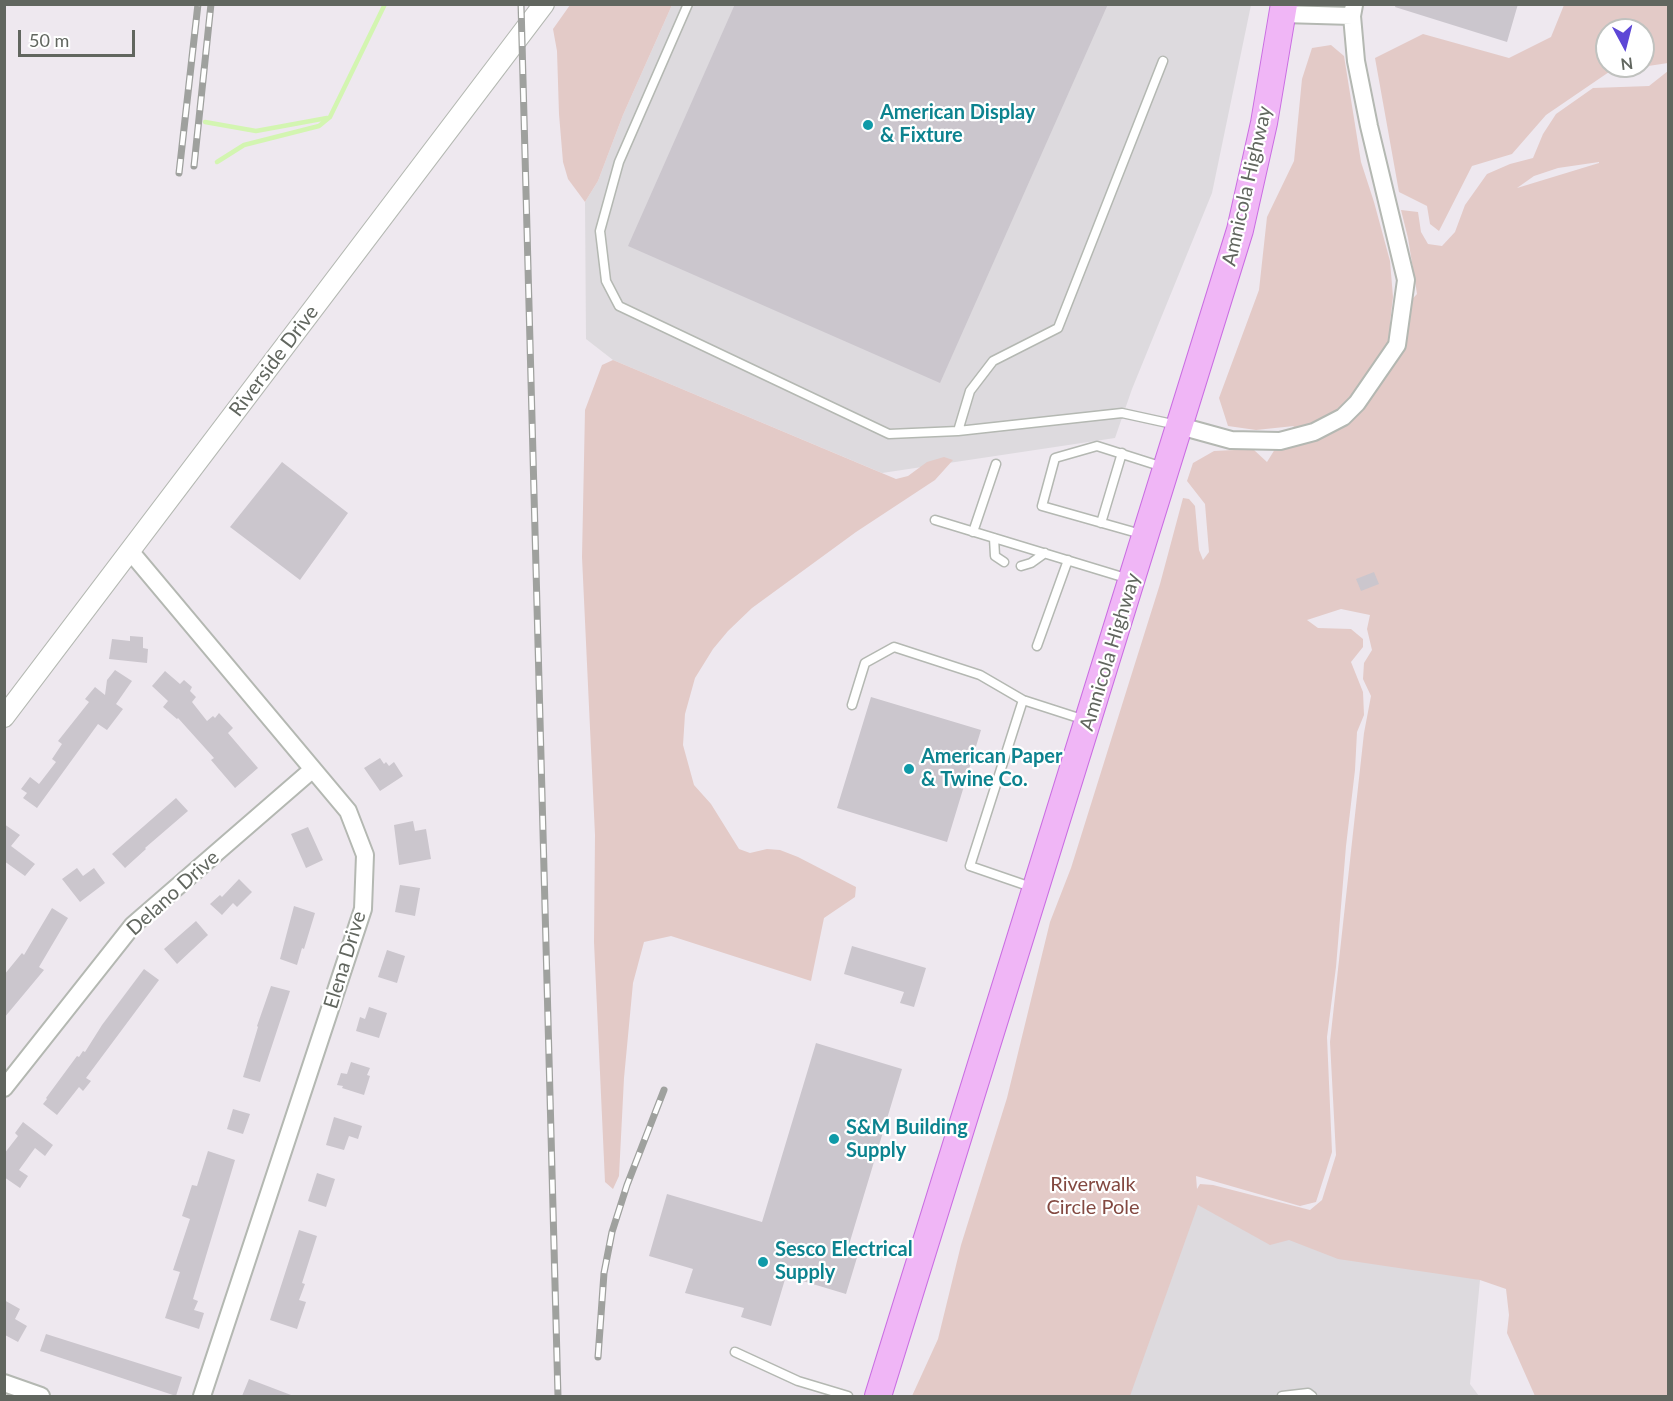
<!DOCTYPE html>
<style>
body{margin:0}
#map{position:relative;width:1673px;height:1401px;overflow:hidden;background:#eee8ef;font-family:Lato,sans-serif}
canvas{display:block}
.frame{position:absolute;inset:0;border:6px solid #61665f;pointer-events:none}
.north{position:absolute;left:1595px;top:18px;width:60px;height:60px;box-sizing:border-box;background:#fff;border:2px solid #c0c2bf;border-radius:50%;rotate:173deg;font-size:16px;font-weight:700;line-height:24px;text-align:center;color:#61665f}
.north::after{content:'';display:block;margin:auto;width:21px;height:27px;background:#5d47d6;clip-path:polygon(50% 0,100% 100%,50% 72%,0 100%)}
.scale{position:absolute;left:18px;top:30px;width:117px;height:27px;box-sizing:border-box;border:3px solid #61665f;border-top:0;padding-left:8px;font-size:18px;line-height:21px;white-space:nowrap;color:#61665f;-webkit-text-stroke:4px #fff;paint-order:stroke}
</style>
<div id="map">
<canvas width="1673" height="1401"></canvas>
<div class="frame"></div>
<div class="north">N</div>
<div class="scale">50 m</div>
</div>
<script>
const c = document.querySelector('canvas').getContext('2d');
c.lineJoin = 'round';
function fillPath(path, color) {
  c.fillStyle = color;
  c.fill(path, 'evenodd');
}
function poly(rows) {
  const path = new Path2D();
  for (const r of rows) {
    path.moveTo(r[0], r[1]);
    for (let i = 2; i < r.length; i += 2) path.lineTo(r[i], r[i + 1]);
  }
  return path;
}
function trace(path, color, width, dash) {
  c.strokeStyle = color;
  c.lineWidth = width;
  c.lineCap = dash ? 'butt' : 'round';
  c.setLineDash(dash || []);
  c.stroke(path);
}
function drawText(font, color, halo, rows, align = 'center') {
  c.font = font + ' Lato,sans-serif';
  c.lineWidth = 4.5;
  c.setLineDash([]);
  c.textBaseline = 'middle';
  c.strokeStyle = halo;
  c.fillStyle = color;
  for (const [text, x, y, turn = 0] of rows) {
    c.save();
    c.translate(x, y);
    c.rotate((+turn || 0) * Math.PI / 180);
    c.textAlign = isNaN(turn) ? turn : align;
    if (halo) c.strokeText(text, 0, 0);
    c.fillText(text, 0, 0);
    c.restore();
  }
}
fillPath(poly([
 [672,5,1251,5,1212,193,1132,389,1115,438,882,473,613,360,586,339,585,202,598,181,623,115],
 [1198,1205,1480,1280,1470,1384,1479,1396,1072,1396]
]), '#dddade');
fillPath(poly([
 [570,5,672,5,623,115,598,181,585,202,568,179,563,162,559,114,557,51,553,29],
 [1564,5,1668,5,1668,63,1609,72,1546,115,1512,154,1472,166,1439,231,1430,224,1427,206,1399,192,1375,58,1423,34,1509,58,1551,37],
 [1607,30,1643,30,1643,66,1607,66],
 [1331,45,1344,56,1361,162,1374,202,1390,261,1393,297,1390,323,1417,294,1408,238,1401,210,1418,212,1421,232,1428,244,1442,246,1455,232,1465,205,1487,174,1510,164,1533,158,1543,134,1556,114,1593,88,1649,86,1668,71,1668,1396,1535,1396,1507,1333,1509,1315,1506,1289,1480,1280,1338,1259,1289,1240,1270,1245,1198,1205,1130,1396,912,1396,938,1339,961,1245,1007,1098,1050,922,1071,868,1132,673,1160,584,1183,498,1189,499,1195,506,1199,550,1203,560,1209,552,1205,504,1187,481,1193,463,1214,451,1234,450,1254,450,1267,462,1280,441,1294,426,1256,430,1228,426,1219,398,1259,290,1267,217,1294,161,1302,79,1312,48],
 [1599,162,1599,163,1517,188,1534,176,1558,168],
 [1341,609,1370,615,1367,629,1372,650,1364,663,1363,679,1371,696,1364,733,1330,1042,1336,1155,1322,1200,1310,1210,1213,1185,1200,1184,1197,1189,1196,1176,1300,1206,1316,1202,1332,1152,1327,1037,1336,967,1346,846,1355,770,1357,732,1364,715,1363,692,1351,662,1363,647,1363,639,1351,629,1318,628,1307,620],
 [613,360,896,479,908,476,927,462,944,457,953,460,935,480,856,532,752,608,728,631,713,649,695,678,685,714,683,745,694,785,711,804,739,849,750,853,767,849,780,850,798,857,856,887,855,897,824,918,811,981,671,936,644,942,633,983,624,1078,619,1176,613,1189,605,1182,594,942,595,835,582,557,585,410,602,365]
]), '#e3cac7');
trace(poly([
 [205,122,256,131,327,118],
 [217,162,244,145,319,126,330,117,385,4]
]), '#d3f5b1', 4.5);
fillPath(poly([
 [735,4,1108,4,940,383,628,246],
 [1396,4,1518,4,1507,42,1395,7],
 [282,462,348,513,300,580,230,527],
 [1374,572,1379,584,1361,591,1356,579],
 [130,636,143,637,143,648,148,649,147,663,109,659,112,639,130,641],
 [115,670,132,681,116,704,123,709,107,730,98,724,37,808,23,798,27,793,21,789,30,777,39,784,56,762,52,759,62,744,58,741,89,702,85,699,95,687,105,695,107,680],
 [165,671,180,684,184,680,192,687,190,691,196,697,192,702,207,721,213,716,215,718,219,713,233,728,228,733,258,768,235,788,211,760,214,758,178,718,177,719,163,707,168,701,152,686],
 [871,697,981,730,947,842,837,808],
 [380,758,384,764,386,762,389,766,394,762,403,776,380,791,364,768],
 [176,798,188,811,145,848,146,849,125,868,112,854],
 [413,821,415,831,426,829,431,859,399,865,394,825],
 [4,824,20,835,11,846,35,864,25,876,4,861],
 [308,827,323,860,306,868,291,834],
 [77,868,83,876,94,868,105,883,80,902,62,879],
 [239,879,252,892,237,907,233,903,222,915,210,904,220,895,222,897],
 [400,885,420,888,415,916,395,912],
 [294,906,315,913,304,949,302,948,297,965,280,959],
 [52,908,68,918,39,967,44,970,4,1018,4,975,22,953,24,955],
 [196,921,208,935,177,964,164,949],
 [852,946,926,968,914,1007,900,1003,904,992,844,974],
 [387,950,405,956,397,983,378,977],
 [144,969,159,980,86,1078,91,1081,83,1091,79,1087,57,1115,43,1104,47,1099,46,1098,77,1056,79,1057,83,1051,85,1052,102,1025],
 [271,986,290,991,260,1082,243,1077,258,1027,257,1026],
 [369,1007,387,1013,379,1038,356,1031,360,1017,365,1019],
 [816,1043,902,1069,848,1248,859,1251,846,1294,786,1276,771,1326,741,1317,744,1308,685,1293,693,1269,649,1256,667,1194,762,1222],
 [351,1062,370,1068,367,1075,370,1076,364,1095,342,1088,343,1086,337,1085,341,1073,347,1074],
 [233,1109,250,1114,243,1134,227,1129],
 [334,1117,362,1126,358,1139,349,1136,344,1150,326,1145],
 [23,1122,53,1145,45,1156,35,1148,19,1170,28,1176,20,1188,4,1177,4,1154,18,1136,15,1133],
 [208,1151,235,1160,193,1299,198,1301,194,1310,204,1313,199,1329,165,1318,180,1272,173,1270,190,1219,182,1216,192,1185,197,1186],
 [317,1173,335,1179,326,1207,308,1201],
 [299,1230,317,1236,302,1283,305,1284,299,1300,306,1302,297,1329,270,1320],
 [4,1300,20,1309,15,1319,27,1326,18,1342,5,1335,4,1337],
 [46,1334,182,1377,176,1396,40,1351],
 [249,1379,291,1395,291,1396,242,1396]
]), '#cbc6cd');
const service = poly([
 [688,4,619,162,600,231,606,281,619,306,889,434,958,431],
 [1163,61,1058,328,993,361,970,391,958,431,1122,413,1177,425],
 [935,520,1129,579],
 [1101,523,1122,453],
 [973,532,996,464],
 [1141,534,1042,506,1055,458,1097,446,1163,467],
 [994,538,995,556,1004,562],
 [1021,566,1031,563,1045,553],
 [1037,646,1068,560],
 [1023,700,970,866,1034,888],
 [852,705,865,663,894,647,980,675,1023,700,1085,720],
 [735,1352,798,1381,848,1396],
 [1282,1396,1308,1393,1312,1396]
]);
const minor = poly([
 [1283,14,1352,16,1354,5],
 [1180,426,1231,440,1280,441,1314,432,1343,417,1357,403,1397,345,1406,280,1369,126,1356,61,1352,16],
 [130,551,348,811,365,855,363,909,202,1396],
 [4,1088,133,925,313,769],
 [4,1383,41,1396]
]);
const tertiary = poly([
 [4,717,544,4]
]);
const primary = poly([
 [878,1396,1240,230,1264,123,1284,4]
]);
trace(service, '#b4b8b2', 11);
trace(minor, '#b4b8b2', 20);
trace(tertiary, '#b4b8b2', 22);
trace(primary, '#ca6ee2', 28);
trace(service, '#fff', 8);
trace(minor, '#fff', 16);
trace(tertiary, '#fff', 20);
trace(primary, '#f0b6f6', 26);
const rail = poly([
 [521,4,558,1396],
 [194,166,211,4],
 [179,173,198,4],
 [598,1357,604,1273,612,1232,627,1185,664,1090]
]);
trace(rail, '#9fa19e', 7);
trace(rail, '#fff', 4.5, [14]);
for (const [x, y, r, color] of [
 [868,125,6,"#0f9aa8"],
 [909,769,6,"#0f9aa8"],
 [834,1139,6,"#0f9aa8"],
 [763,1262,6,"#0f9aa8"]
]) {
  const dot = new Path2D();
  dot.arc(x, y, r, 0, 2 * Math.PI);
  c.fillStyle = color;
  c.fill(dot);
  trace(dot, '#fff', 2);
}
drawText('bold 20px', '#0d838f', '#fff', [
 ["American Display",880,113],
 ["& Fixture",880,136],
 ["American Paper",921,757],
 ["& Twine Co.",921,780],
 ["S&M Building",846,1128],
 ["Supply",846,1151],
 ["Sesco Electrical",775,1250],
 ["Supply",775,1273]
], 'left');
drawText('20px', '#61665f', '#fff', [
 ["Amnicola Highway",1247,186,-77],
 ["Riverside Drive",274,361,-53],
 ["Amnicola Highway",1110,652,-73],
 ["Delano Drive",173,893,-42],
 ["Elena Drive",345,960,-73]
]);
drawText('20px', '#834941', '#fff', [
 ["Riverwalk",1093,1185],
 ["Circle Pole",1093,1208]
]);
</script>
